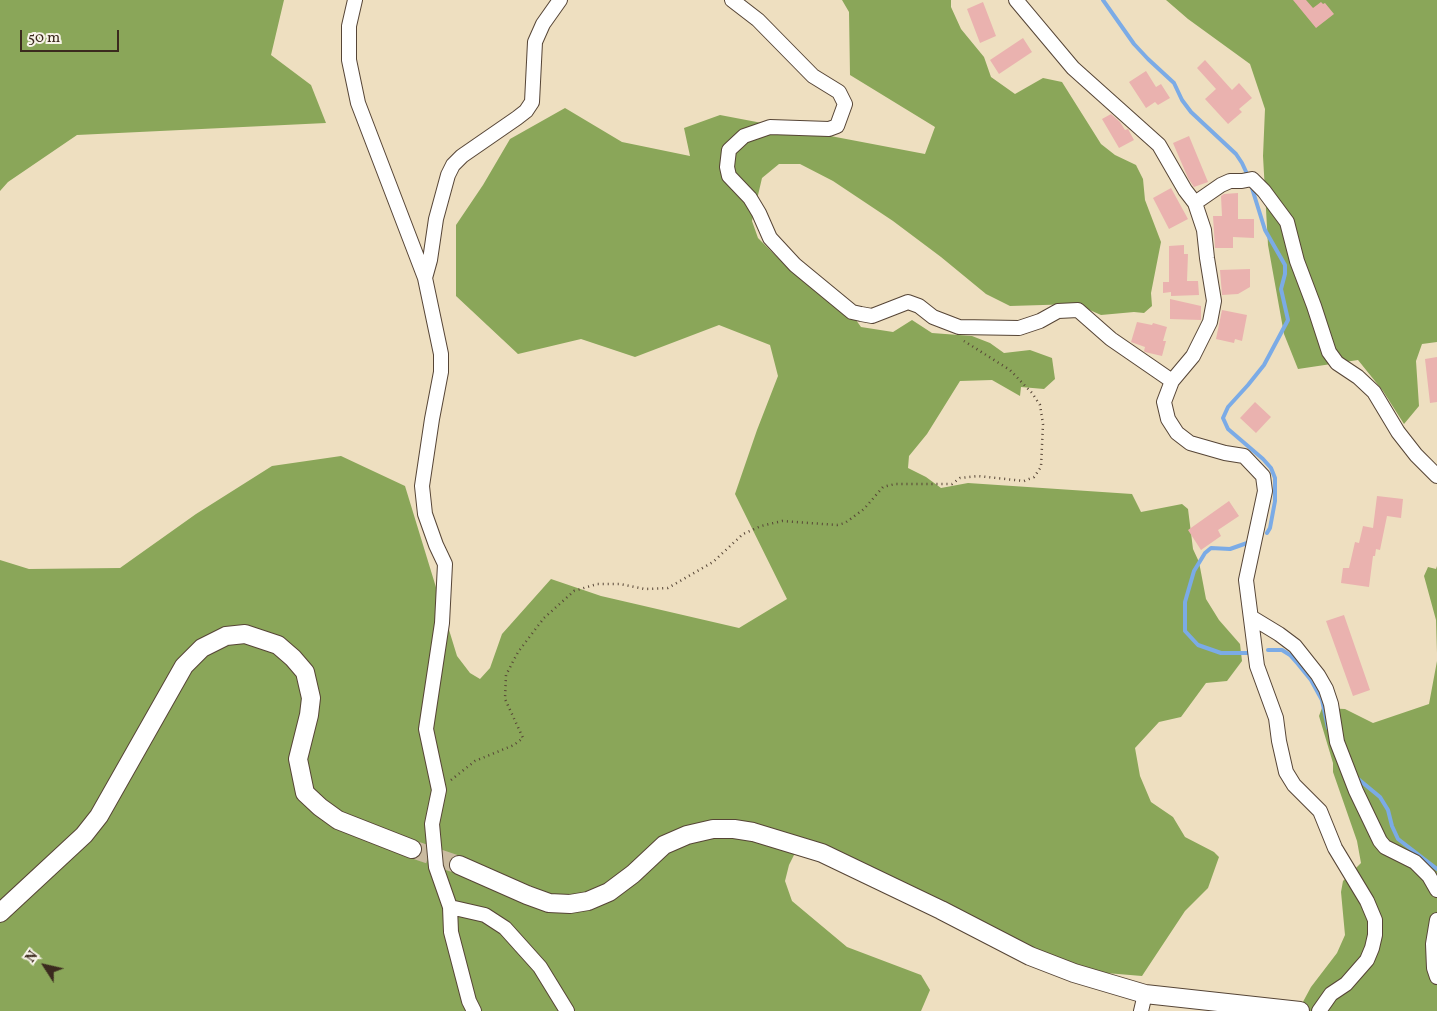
<!DOCTYPE html>
<style>
body{margin:0}
#map{position:relative;width:1437px;height:1011px;overflow:hidden;background:#eedfc0;font-family:Vollkorn,serif}
canvas{display:block}
.north{position:absolute;left:20px;top:941px;width:50px;height:50px;-webkit-text-stroke:4px #f7f3e8;paint-order:stroke;rotate:305deg;font-size:14px;font-weight:700;line-height:20px;text-align:center;color:#3b2a1e}
.north::after{content:'';display:block;margin:auto;width:18px;height:22px;background:#3b2a1e;clip-path:polygon(50% 0,100% 100%,50% 72%,0 100%)}
.scale{position:absolute;left:20px;top:30px;width:99px;height:22px;box-sizing:border-box;border:2px solid #3b2a1e;border-top:0;padding-left:6px;font-size:15px;line-height:18px;white-space:nowrap;color:#3b2a1e;-webkit-text-stroke:4px #f7f3e8;paint-order:stroke}
</style>
<div id="map">
<canvas width="1437" height="1011"></canvas>
<div class="north">N</div>
<div class="scale">50 m</div>
</div>
<script>
const c = document.querySelector('canvas').getContext('2d');
c.lineJoin = 'round';
function fillPath(path, color) {
  c.fillStyle = color;
  c.fill(path, 'evenodd');
}
function poly(rows) {
  const path = new Path2D();
  for (const r of rows) {
    path.moveTo(r[0], r[1]);
    for (let i = 2; i < r.length; i += 2) path.lineTo(r[i], r[i + 1]);
  }
  return path;
}
function trace(path, color, width, dash) {
  c.strokeStyle = color;
  c.lineWidth = width;
  c.lineCap = dash ? 'butt' : 'round';
  c.setLineDash(dash || []);
  c.stroke(path);
}
fillPath(poly([
 [0,0,284,0,271,55,311,85,326,123,77,135,8,182,0,191],
 [842,0,951,0,951,7,961,29,984,57,991,77,1015,94,1043,78,1062,82,1101,144,1115,155,1136,165,1143,179,1145,200,1161,242,1151,293,1152,306,1144,313,1134,312,1101,315,1076,304,1010,306,986,294,941,257,893,221,833,181,800,164,779,164,762,178,752,221,758,238,782,262,856,320,861,327,893,332,912,320,932,333,972,336,990,343,1004,353,1030,350,1052,358,1055,379,1044,389,1021,387,1020,396,992,380,960,381,927,434,909,456,908,468,926,477,941,488,968,483,1132,494,1141,512,1182,504,1188,509,1193,549,1199,562,1206,599,1219,620,1240,644,1242,661,1227,681,1206,683,1181,717,1159,722,1135,748,1140,776,1151,802,1173,817,1185,837,1214,852,1219,857,1208,888,1185,911,1142,976,1094,972,1029,950,854,875,809,840,802,839,789,865,785,881,792,901,847,947,921,975,930,990,921,1011,0,1011,0,560,29,569,120,568,196,514,272,466,341,456,405,486,457,656,470,673,480,679,490,668,502,634,551,579,601,596,739,628,787,599,735,494,757,430,778,376,770,345,719,325,635,357,581,339,518,354,456,296,456,225,483,185,510,139,565,108,622,142,690,156,684,128,720,115,925,154,935,127,850,75,849,12],
 [1166,0,1437,0,1437,342,1422,344,1416,361,1419,406,1404,424,1383,391,1358,360,1298,369,1284,334,1268,245,1263,156,1265,109,1250,64,1188,19],
 [1437,566,1437,653,1436,620,1424,576,1428,567,1436,569],
 [1437,661,1437,1011,1298,1011,1311,987,1337,953,1345,935,1341,892,1343,881,1361,863,1357,841,1333,772,1333,763,1319,716,1322,708,1345,709,1373,723,1429,704]
]), '#8aa659');
trace(poly([
 [1103,0,1134,44,1148,59,1174,83,1182,100,1191,112,1236,154,1242,163,1248,176],
 [1251,185,1265,230,1285,265,1285,274,1281,289,1288,320,1264,365,1248,385,1228,407,1223,418,1228,429,1263,459,1271,468,1275,478,1275,501,1270,528,1267,533],
 [1250,542,1230,549,1211,548,1205,553,1194,571,1185,602,1185,631,1198,645,1221,653,1251,653],
 [1268,650,1282,650,1290,655,1298,664,1311,680,1322,700,1328,728],
 [1357,778,1380,797,1388,810,1392,826,1398,839,1437,869]
]), '#7babe6', 4);
fillPath(poly([
 [1293,0,1306,0,1313,8,1321,2,1323,4,1325,3,1334,14,1316,28],
 [983,2,996,36,980,43,967,9],
 [1023,38,1032,52,999,74,990,60],
 [1205,60,1232,90,1239,83,1252,98,1239,109,1242,112,1228,124,1205,99,1216,89,1197,68],
 [1146,71,1156,87,1161,84,1170,98,1158,105,1155,102,1146,108,1129,82],
 [1111,114,1120,122,1125,130,1128,129,1134,140,1119,148,1102,119],
 [1189,136,1208,182,1194,187,1188,178,1173,143],
 [1171,188,1188,219,1169,229,1153,198],
 [1238,193,1238,219,1254,219,1254,238,1233,237,1233,248,1215,248,1213,216,1222,216,1221,196,1224,194],
 [1184,245,1184,254,1188,254,1187,281,1198,281,1199,295,1171,296,1171,292,1163,293,1163,282,1169,282,1169,246],
 [1250,269,1250,287,1238,294,1222,295,1220,270],
 [1170,299,1201,306,1201,320,1170,319],
 [1222,310,1247,315,1242,341,1235,339,1234,343,1216,339],
 [1137,322,1152,325,1153,323,1167,327,1163,341,1166,341,1162,356,1145,352,1144,351,1145,347,1131,342],
 [1437,357,1437,402,1430,403,1425,359],
 [1255,402,1271,417,1256,433,1240,418],
 [1377,496,1403,499,1401,518,1387,516,1380,550,1376,549,1375,556,1373,556,1369,587,1341,583,1343,568,1349,568,1355,542,1359,543,1363,526,1373,528],
 [1229,501,1239,516,1218,530,1221,536,1201,550,1188,530],
 [1344,615,1370,690,1353,696,1326,621]
]), '#eab2af');
trace(poly([
 [412,849,459,865]
]), '#cabba0', 18, [18, 9]);
const minor = poly([
 [355,0,349,26,349,60,358,103,425,278,441,354,441,372,432,419,422,486,425,514,436,545,445,564,442,623,426,729,439,790,432,824,436,867,450,907,451,932,469,1001,474,1011],
 [732,0,758,20,813,76,839,92,845,104,837,126,829,129,770,127,744,136,729,150,727,167,729,176,750,198,759,213,770,238,795,265,852,312,861,314,872,316,908,302,919,306,933,317,959,327,1019,328,1040,321,1058,311,1078,310,1111,339,1172,381],
 [1016,0,1073,68,1159,145,1185,190,1195,203,1204,230,1207,258,1214,301,1210,322,1193,356,1172,381,1164,402,1168,419,1177,433,1190,443,1225,453,1244,456,1263,476,1265,491,1246,580,1257,666,1276,718,1279,741,1286,772,1294,785,1320,811,1335,848,1367,901,1375,920,1375,935,1372,948,1367,960,1346,984,1331,994,1319,1011],
 [1195,203,1221,185,1230,181,1242,181,1252,179,1264,191,1287,222,1297,261,1314,306,1329,352,1337,363,1358,377,1374,392,1398,432,1416,455,1437,476],
 [425,278,430,260,436,219,448,175,453,165,462,156,517,118,526,111,532,102,535,42,543,24,560,0],
 [1251,617,1279,634,1295,646,1318,675,1326,689,1331,704,1337,742,1356,791,1380,841,1385,847,1415,862,1429,876,1437,890],
 [450,907,485,915,505,928,540,967,567,1011],
 [1437,920,1433,944,1434,968,1437,977],
 [1141,1011,1145,994]
]);
const tertiary = poly([
 [459,865,527,895,549,903,570,904,588,901,609,892,633,874,664,845,687,835,713,829,734,829,753,832,822,853,941,910,1030,956,1074,973,1145,994,1300,1011],
 [0,913,84,835,99,816,184,666,202,648,226,636,245,634,278,645,293,658,305,672,311,698,309,715,298,759,305,793,320,807,338,820,412,849]
]);
trace(minor, '#564536', 16);
trace(tertiary, '#564536', 20);
trace(poly([
 [451,780,475,761,514,745,523,738,505,699,506,675,518,652,544,618,574,591,597,584,620,584,645,589,668,588,713,562,743,534,761,526,782,521,837,525,845,523,864,509,883,487,895,484,952,484,960,478,978,476,1024,481,1034,477,1041,467,1043,424,1040,405,1032,393,1010,370,964,341]
]), '#564536', 2.5, [1, 4]);
trace(minor, '#fff', 14);
trace(tertiary, '#fff', 18);
</script>
